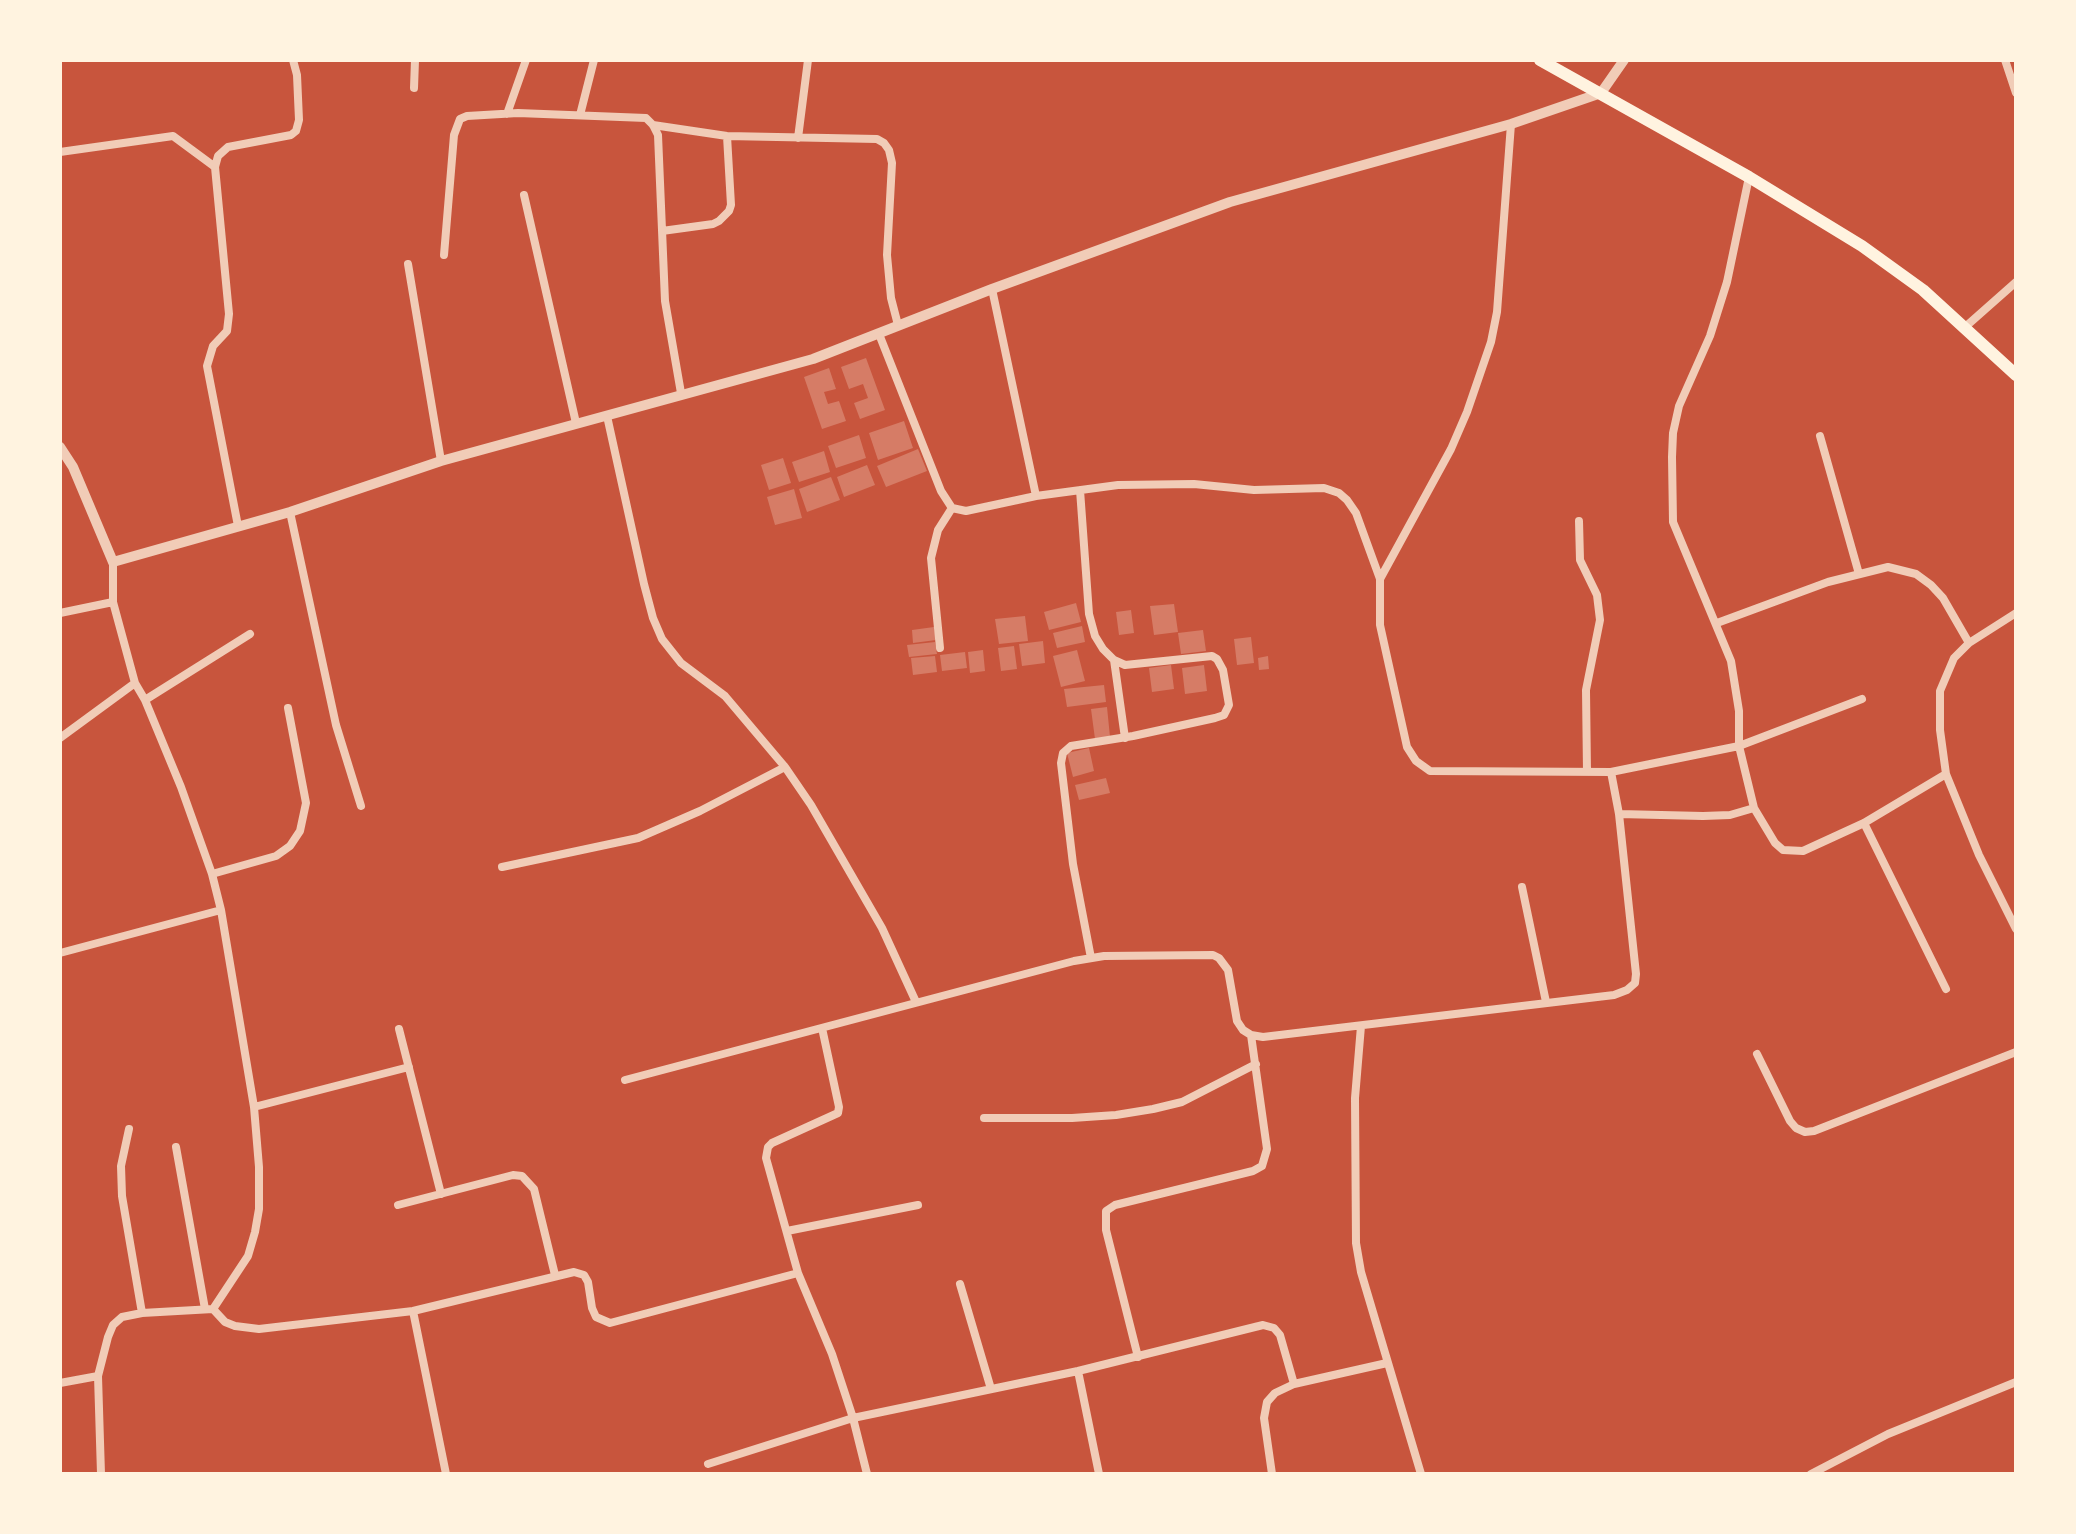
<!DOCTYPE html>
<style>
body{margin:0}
#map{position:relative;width:2076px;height:1534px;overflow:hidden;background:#c8553d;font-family:Montserrat,sans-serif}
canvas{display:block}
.frame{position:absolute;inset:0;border:62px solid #fff3e0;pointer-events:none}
</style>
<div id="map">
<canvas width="2076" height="1534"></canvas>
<div class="frame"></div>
</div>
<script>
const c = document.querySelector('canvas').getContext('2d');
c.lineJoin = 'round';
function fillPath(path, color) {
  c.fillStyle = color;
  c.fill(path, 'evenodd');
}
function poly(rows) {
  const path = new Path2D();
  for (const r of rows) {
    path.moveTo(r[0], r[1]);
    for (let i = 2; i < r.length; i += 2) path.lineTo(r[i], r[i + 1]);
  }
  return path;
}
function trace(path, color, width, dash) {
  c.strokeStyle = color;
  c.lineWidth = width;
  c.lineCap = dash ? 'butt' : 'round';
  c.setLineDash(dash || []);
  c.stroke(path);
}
fillPath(poly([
 [866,358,885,410,860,419,854,403,868,398,863,384,849,389,841,367],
 [829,368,836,389,824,392,828,404,839,401,846,421,822,429,804,377],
 [904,421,913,448,878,460,869,433],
 [859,435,866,458,836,468,828,446],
 [918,449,927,471,886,487,877,466],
 [824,451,830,472,799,482,792,462],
 [783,458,791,483,769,490,761,465],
 [867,465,875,485,844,497,837,477],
 [831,477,840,500,807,512,799,489],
 [794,489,802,518,775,525,767,497],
 [1076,603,1081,622,1049,630,1044,612],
 [1174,604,1178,632,1154,635,1150,606],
 [1131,610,1134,633,1119,635,1116,612],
 [1025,616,1028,641,999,644,995,619],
 [1082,626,1085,642,1057,648,1053,633],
 [934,627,936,640,913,643,912,630],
 [1203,630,1206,651,1181,654,1178,633],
 [1251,637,1254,663,1237,665,1234,639],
 [1043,641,1045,663,1022,666,1019,644],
 [935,642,937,654,909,657,907,645],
 [1014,646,1017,669,1001,671,998,648],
 [983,650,985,671,970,673,968,652],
 [1077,650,1085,681,1061,687,1053,656],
 [965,652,967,668,942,671,940,655],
 [935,656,937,672,913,675,911,658],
 [1268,656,1269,669,1259,670,1258,658],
 [1171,665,1174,689,1152,692,1149,668],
 [1204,665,1207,691,1185,694,1182,668],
 [1104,685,1106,702,1067,707,1064,689],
 [1107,707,1110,737,1095,739,1091,709],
 [1089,748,1094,771,1073,777,1067,753],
 [1106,778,1110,793,1079,800,1075,785]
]), '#d67c66');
trace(poly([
 [2005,60,2016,93],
 [414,88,415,60],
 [507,114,526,60],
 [580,115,594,60],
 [1511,124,1497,312,1491,342,1467,412,1451,449,1380,579,1380,625,1407,747,1416,761,1430,771,1611,772,1739,746,1862,699],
 [653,125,727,136,877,139,884,143,889,150,892,163,887,255,891,298,898,325],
 [798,138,808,60],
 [60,152,173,136,215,167],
 [1749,177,1727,282,1710,336,1679,406,1673,433,1672,457,1673,522,1731,661,1739,711,1739,746,1754,808,1775,843,1783,850,1803,851,1864,823,1946,774],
 [524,195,576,423],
 [662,231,713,224,719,221,729,211,731,205,727,136],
 [444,255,454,135,460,119,467,116,518,113,646,118,653,125,658,135,665,301,681,393],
 [408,264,441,461],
 [992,289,1036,496],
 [1964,328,2016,282],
 [879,334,941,491,952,508,966,511,1036,496,1118,485,1194,484,1254,490,1324,488,1339,493,1347,500,1356,513,1380,579],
 [607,416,644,584,653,618,662,639,681,663,725,696,785,767,811,805,882,928,916,1002],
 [1820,436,1859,574],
 [1080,490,1089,614,1095,636,1103,649,1114,660,1125,665,1212,656,1217,659,1223,670,1229,705,1224,715,1215,718,1133,736,1071,746,1063,753,1061,763,1073,864,1091,958],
 [290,512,336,725,361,806],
 [1579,521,1580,560,1597,595,1600,620,1586,690,1587,772],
 [238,526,207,366,213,346,227,331,229,314,215,167,218,156,228,147,291,135,296,131,299,120,297,75,293,60],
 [113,562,113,602,135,683,145,700,181,787,212,874,221,910,254,1107,259,1167,259,1209,255,1232,248,1256,213,1309],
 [60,613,113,602],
 [2016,613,1969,643,1954,658,1940,691,1940,730,1946,774,1979,855,2016,929],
 [1717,623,1828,582,1888,567,1916,574,1931,585,1943,598,1969,643],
 [940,648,931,558,938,530,952,508],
 [1114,660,1125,738],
 [145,700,250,634],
 [60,738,135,683],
 [1619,814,1703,816,1730,815,1754,808],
 [1864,823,1946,989],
 [502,867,638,838,700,811,785,767],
 [212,874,276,856,290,846,300,831,306,803,288,708],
 [1522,887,1546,1002],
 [60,953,221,910],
 [1361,1026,1355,1098,1356,1243,1361,1272,1421,1474],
 [822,1028,839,1107,838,1113,772,1143,768,1147,766,1158,798,1273,832,1354,853,1418,867,1474],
 [399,1029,441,1194],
 [1757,1054,1790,1121,1796,1128,1805,1132,1814,1131,2016,1052],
 [625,1080,1074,961,1104,956,1213,955,1219,958,1228,970,1237,1021,1243,1030,1251,1035,1263,1037,1614,995,1627,990,1635,983,1636,974,1619,814,1611,772],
 [254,1107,409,1067],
 [984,1118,1072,1118,1116,1115,1153,1109,1182,1102,1256,1064],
 [129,1129,121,1166,122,1196,142,1313],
 [176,1147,205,1309],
 [398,1205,513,1175,522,1176,534,1189,555,1275],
 [787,1231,918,1205],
 [960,1284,991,1389],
 [413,1311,446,1474],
 [1138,1357,1106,1230,1106,1211,1115,1205,1253,1171,1262,1166,1267,1149,1251,1035],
 [1078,1371,1099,1474],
 [60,1383,98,1376],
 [708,1464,853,1418,1078,1371,1263,1325,1274,1328,1280,1335,1294,1384],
 [101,1474,98,1376,108,1337,113,1325,122,1317,142,1313,213,1309,225,1322,235,1326,259,1329,413,1311,574,1272,584,1275,588,1282,592,1308,596,1317,610,1323,798,1273],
 [1272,1474,1264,1418,1267,1402,1275,1393,1294,1384,1387,1363],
 [1811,1474,1888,1434,2016,1382]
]), '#f1ccb7', 8);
trace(poly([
 [60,447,73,467,113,562,290,512,441,461,813,359,992,289,1230,202,1511,124,1601,93,1624,60]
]), '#f1ccb7', 10);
trace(poly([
 [1540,60,1749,177,1862,246,1923,290,2016,375]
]), '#fff3e0', 12);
</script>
